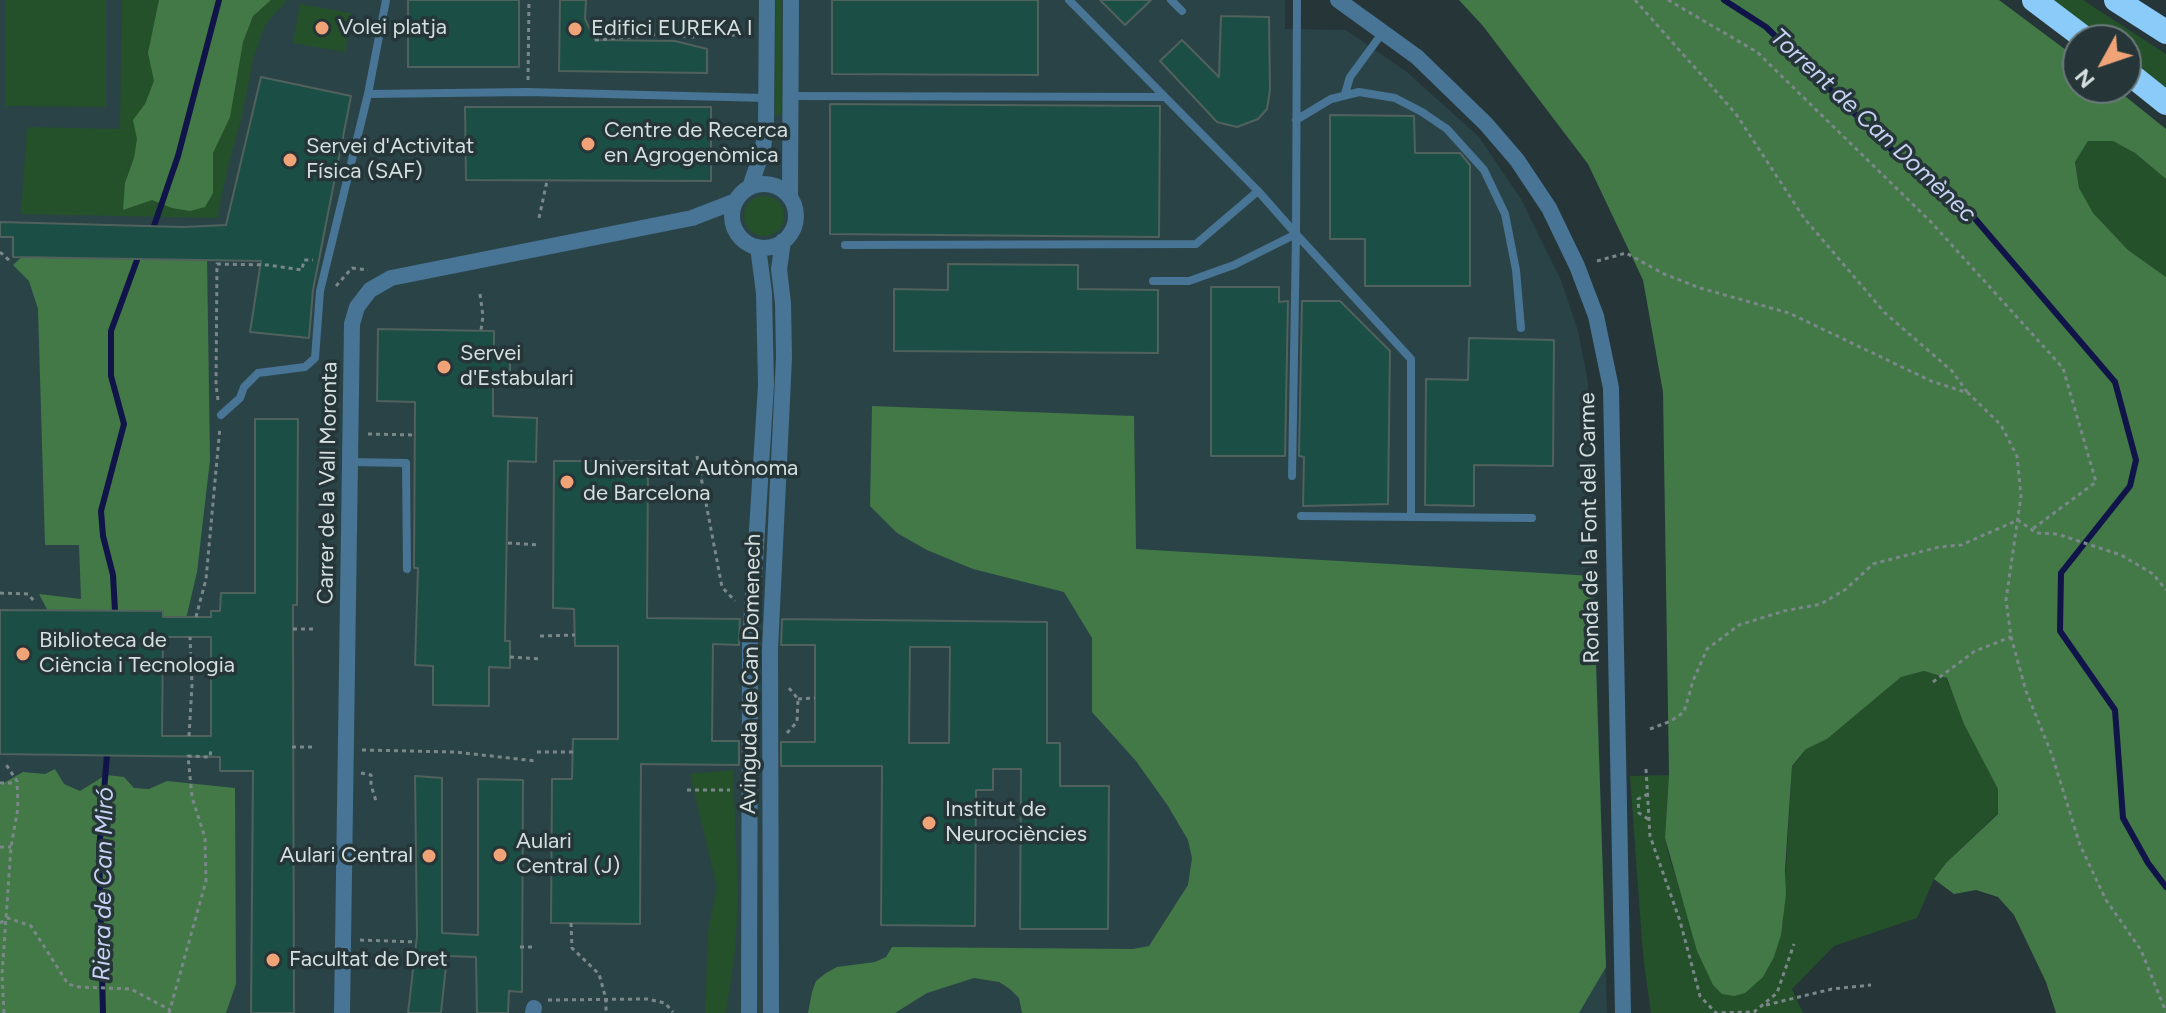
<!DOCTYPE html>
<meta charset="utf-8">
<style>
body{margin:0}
#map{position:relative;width:2166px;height:1013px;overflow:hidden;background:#253538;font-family:Figtree,sans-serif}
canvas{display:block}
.north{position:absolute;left:2062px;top:24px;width:80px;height:80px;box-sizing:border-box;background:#253538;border:2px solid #6b797b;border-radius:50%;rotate:230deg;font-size:22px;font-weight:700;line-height:32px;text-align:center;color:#d5dfe0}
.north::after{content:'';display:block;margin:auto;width:28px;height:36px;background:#efa377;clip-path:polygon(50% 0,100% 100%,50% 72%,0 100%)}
</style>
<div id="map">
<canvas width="2166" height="1013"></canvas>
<div class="north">N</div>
</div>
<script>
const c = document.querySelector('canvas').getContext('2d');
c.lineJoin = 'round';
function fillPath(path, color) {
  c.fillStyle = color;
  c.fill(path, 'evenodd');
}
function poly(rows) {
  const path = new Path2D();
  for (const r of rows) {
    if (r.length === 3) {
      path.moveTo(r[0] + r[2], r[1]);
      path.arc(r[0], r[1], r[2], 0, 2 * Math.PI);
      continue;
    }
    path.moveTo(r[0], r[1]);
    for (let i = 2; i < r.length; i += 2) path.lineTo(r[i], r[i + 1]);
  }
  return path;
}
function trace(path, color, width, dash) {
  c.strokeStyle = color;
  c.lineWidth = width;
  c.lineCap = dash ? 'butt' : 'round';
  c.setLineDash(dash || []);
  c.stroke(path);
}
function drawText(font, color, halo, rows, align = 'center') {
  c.font = font + ' Figtree,sans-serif';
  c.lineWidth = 7;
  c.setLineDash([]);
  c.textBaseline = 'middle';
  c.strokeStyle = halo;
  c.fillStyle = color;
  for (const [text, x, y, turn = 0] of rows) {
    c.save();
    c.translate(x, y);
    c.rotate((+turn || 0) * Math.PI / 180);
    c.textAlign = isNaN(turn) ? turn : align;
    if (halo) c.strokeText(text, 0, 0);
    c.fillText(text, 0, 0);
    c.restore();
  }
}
fillPath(poly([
 [0,0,1285,0,1285,29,1346,30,1407,72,1479,137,1521,199,1561,280,1578,331,1588,382,1607,1013,0,1013]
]), '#2a4347');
fillPath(poly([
 [5,0,106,0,106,107,5,106],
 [122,0,287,0,265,25,253,59,242,116,228,166,217,218,21,214,27,127,120,129],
 [776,0,782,0,781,115,775,115],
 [2052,0,2083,0,2166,54,2166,90,2126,58,2126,40,2104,40],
 [300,4,351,13,345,52,293,43],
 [2088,141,2113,141,2135,153,2166,179,2166,277,2128,250,2092,213,2079,188,2075,162],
 [764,216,20],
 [1924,671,1946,678,1976,746,1998,789,1998,813,1946,863,1934,879,1917,918,1834,946,1792,989,1803,1013,1651,1013,1643,955,1630,776,1669,775,1665,838,1668,853,1691,926,1763,977,1774,957,1783,921,1792,767,1806,749,1827,739,1901,677],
 [733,770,738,894,735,951,726,1013,705,1013,708,932,717,887,690,774]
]), '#25512a');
fillPath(poly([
 [159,0,271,0,253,16,243,42,230,117,213,153,213,193,205,207,190,211,172,208,152,200,123,210,125,183,134,158,137,139,133,120,145,104,154,81,148,53],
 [1459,0,1999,0,2078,59,2078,88,2115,88,2166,129,2166,179,2135,153,2113,141,2088,141,2075,162,2079,188,2093,213,2128,250,2166,277,2166,1013,2056,1013,2046,982,2014,915,1998,897,1976,890,1954,894,1934,879,1946,863,1998,814,1998,789,1964,724,1947,678,1924,671,1901,677,1827,739,1806,749,1792,766,1785,870,1786,894,1781,935,1774,957,1763,977,1745,993,1734,996,1722,994,1713,985,1697,951,1665,838,1669,775,1663,392,1643,280,1588,164,1483,26],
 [27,252,207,255,210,460,197,572,185,623,50,615,39,594,81,599,79,545,45,545,38,309,29,281,13,265],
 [872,406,1134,416,1136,549,1593,576,1606,967,1579,1013,1022,1013,1019,998,1010,989,999,982,974,978,927,993,895,1013,808,1013,812,992,816,981,826,973,837,967,875,962,886,957,892,947,1133,949,1149,946,1188,885,1192,858,1188,840,1168,806,1136,761,1092,712,1092,638,1064,592,973,569,927,550,897,533,870,506],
 [55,769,64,784,80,791,106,775,124,777,134,788,149,789,167,781,235,788,236,984,226,1013,0,1013,0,785,23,772,45,774]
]), '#437947');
trace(poly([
 [1724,0,1766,27,1896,154,1965,207,2115,382,2136,460,2130,486,2061,573,2060,631,2115,710,2123,818,2148,863,2166,887],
 [154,226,178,156,219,0],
 [115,611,113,575,103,536,101,511,124,424,111,376,111,331,137,260],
 [103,1013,99,851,107,755]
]), '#111448', 6);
const building = poly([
 [408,0,519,0,519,67,408,67,408,0],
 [560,0,586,0,585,19,595,40,675,41,707,49,707,73,559,71,560,0],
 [832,0,1038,0,1038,75,832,74,832,0],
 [1100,0,1151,0,1125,25,1100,0],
 [1221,16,1269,17,1270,90,1267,109,1258,119,1237,127,1217,122,1160,61,1182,40,1219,77,1221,16],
 [261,77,351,96,313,290,309,338,250,332,261,261,13,257,13,237,0,237,0,222,183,227,226,225,261,77],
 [830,104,1160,106,1159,237,830,234,830,104],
 [465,107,711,107,711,181,466,180,465,107],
 [1330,115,1414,116,1415,153,1460,153,1470,165,1470,286,1365,286,1365,239,1330,239,1330,115],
 [948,264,1078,265,1078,289,1158,290,1158,353,894,351,894,289,948,290,948,264],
 [1211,287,1279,287,1279,302,1288,301,1285,456,1211,456,1211,287],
 [1302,301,1340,301,1390,351,1388,504,1303,506,1304,457,1299,456,1302,301],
 [378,329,494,331,494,350,510,350,510,385,493,385,493,416,537,418,536,462,508,461,505,641,510,641,510,668,489,667,489,706,433,705,433,666,415,665,418,568,414,568,415,402,377,401,378,329],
 [1469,338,1554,340,1553,466,1474,465,1474,506,1425,505,1426,379,1468,380,1469,338],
 [255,419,298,419,297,605,293,605,293,629,294,1013,251,1013,253,771,220,771,220,757,0,754,0,610,163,611,163,617,211,617,211,611,220,611,221,593,255,593,255,419],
 [163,637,211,637,211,736,162,736,163,637],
 [554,461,648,461,647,618,740,619,739,645,713,644,712,741,739,741,739,765,641,764,640,924,551,923,552,779,572,779,573,739,618,739,618,646,575,646,574,609,553,608,554,461],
 [782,619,1047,622,1047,743,1060,743,1060,786,1109,786,1108,929,1020,929,1021,769,993,769,993,790,976,790,975,926,881,925,882,766,781,766,781,742,815,742,815,645,781,645,782,619],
 [910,647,950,647,949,743,909,743,910,647],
 [415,776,442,778,442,933,478,935,478,779,523,780,522,992,509,991,508,1013,477,1013,476,957,447,956,441,1013,408,1013,417,936,415,776]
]);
fillPath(building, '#1b4f45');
trace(building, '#51615d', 2);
trace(poly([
 [1635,0,1736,114,1804,218,1885,313,1952,371,1968,393],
 [1668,0,1757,52,1931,222,2063,368,2096,482,2031,530],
 [595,40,664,34,691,37,737,35],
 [528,80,529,0],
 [539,218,547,181],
 [0,252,10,261],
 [1597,261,1626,253,1664,274,1700,288,1789,313,1931,381,1968,393,2001,425,2017,456,2021,496,2006,600,2011,637,2026,691,2052,755,2080,845,2106,900,2141,950,2166,1012],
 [336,286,352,268,368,270],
 [480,294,483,316,481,330],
 [323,389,328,362],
 [218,400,216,385,217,264,268,265,302,270,304,260,313,260],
 [368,434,414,435],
 [697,456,722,587,735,601],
 [508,543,539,545],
 [0,593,28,594,34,601],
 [196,617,206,579,220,427],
 [293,629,316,629],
 [540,636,575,635],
 [510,657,540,659],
 [1933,682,1975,651,2011,637],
 [798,699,815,698],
 [1650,729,1671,721,1684,712,1693,681,1707,649,1739,625,1784,611,1821,604,1846,589,1873,564,1939,547,1961,545,2018,520,2036,533,2057,534,2121,555,2153,574,2166,590],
 [787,733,797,722,798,699,789,688],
 [189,736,192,685,190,637],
 [292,747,315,747],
 [362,750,455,752,536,761],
 [537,752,573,752],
 [1646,769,1650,836,1680,921,1700,996,1716,1013,1754,1012,1777,993,1794,944],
 [361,773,371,775,371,785,376,801],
 [0,783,16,783],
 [687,790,730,790],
 [1648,794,1638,799,1639,813,1648,819],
 [0,847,11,847],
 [0,923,8,918,31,926,68,984,79,987,131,989,170,1010],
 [571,923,572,948,599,974,606,999,606,1013],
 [360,940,416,942],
 [520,947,534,947],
 [548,1000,647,999,665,1003,673,1012],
 [1766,1005,1832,989,1871,985],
 [4,1013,2,975,11,847,18,808,17,781,5,763],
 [169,1013,206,881,205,838,192,797,188,756,210,757,211,749]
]), '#7b888a', 3, [4, 4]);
trace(poly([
 [1069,0,1258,191,1296,234,1292,476],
 [1171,0,1182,11],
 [1297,0,1296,234,1411,359,1411,515],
 [368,94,527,92,766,98],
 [1345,94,1350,77,1383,32],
 [790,96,1164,97],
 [1296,120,1331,99,1359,92,1395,98,1422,112,1447,129,1484,170,1505,214,1516,270,1521,328],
 [845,245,1196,244,1258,191],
 [1153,281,1189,281,1234,265,1296,234],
 [221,415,240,398,244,387,258,373,305,367,315,358,320,291,368,94,386,0],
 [350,462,406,463,407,569],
 [1301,516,1532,518]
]), '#487495', 8);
trace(poly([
 [1338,0,1417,57,1486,124,1517,160,1549,208,1577,266,1596,316,1611,388,1623,1013],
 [764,216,32],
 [750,187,763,149,766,123,767,0],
 [790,197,791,0],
 [342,1013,352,324,357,307,370,290,391,278,692,218,736,201],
 [533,1013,534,1008],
 [749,1013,750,643,766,385,764,293,758,247],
 [771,1013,770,649,784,358,783,303,779,269,783,241]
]), '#487495', 16);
trace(poly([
 [2034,0,2087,40],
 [2116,0,2166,32],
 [2126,71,2166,103]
]), '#8bcbfa', 24);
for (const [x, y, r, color] of [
 [322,28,8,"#efa377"],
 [575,29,8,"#efa377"],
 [588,144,8,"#efa377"],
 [290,160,8,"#efa377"],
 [444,367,8,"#efa377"],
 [567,482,8,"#efa377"],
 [23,654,8,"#efa377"],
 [929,823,8,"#efa377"],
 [500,855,8,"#efa377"],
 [429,856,8,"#efa377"],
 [273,960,8,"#efa377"]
]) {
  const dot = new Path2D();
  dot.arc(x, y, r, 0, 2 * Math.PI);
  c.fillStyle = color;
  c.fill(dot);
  trace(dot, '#253538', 3);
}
drawText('22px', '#d5dfe0', '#253538', [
 ["Volei platja",338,28],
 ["Edifici EUREKA I",591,29],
 ["Centre de Recerca",604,131],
 ["en Agrogenòmica",604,156],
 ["Servei d'Activitat",306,147],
 ["Física (SAF)",306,172],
 ["Servei",460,354],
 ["d'Estabulari",460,379],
 ["Universitat Autònoma",583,469],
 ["de Barcelona",583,494],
 ["Biblioteca de",39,641],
 ["Ciència i Tecnologia",39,666],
 ["Institut de",945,810],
 ["Neurociències",945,835],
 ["Aulari",516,842],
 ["Central (J)",516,867],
 ["Aulari Central",413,856,"right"],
 ["Facultat de Dret",289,960]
], 'left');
drawText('22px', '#d5dfe0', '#253538', [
 ["Carrer de la Vall Moronta",328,483,-89],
 ["Ronda de la Font del Carme",1590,528,-91],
 ["Avinguda de Can Domenech",751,674,-89]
]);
drawText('italic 24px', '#c8d2f5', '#253538', [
 ["Torrent de Can Domènec",1873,126,43],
 ["Riera de Can Miró",104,884,-89]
]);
</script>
